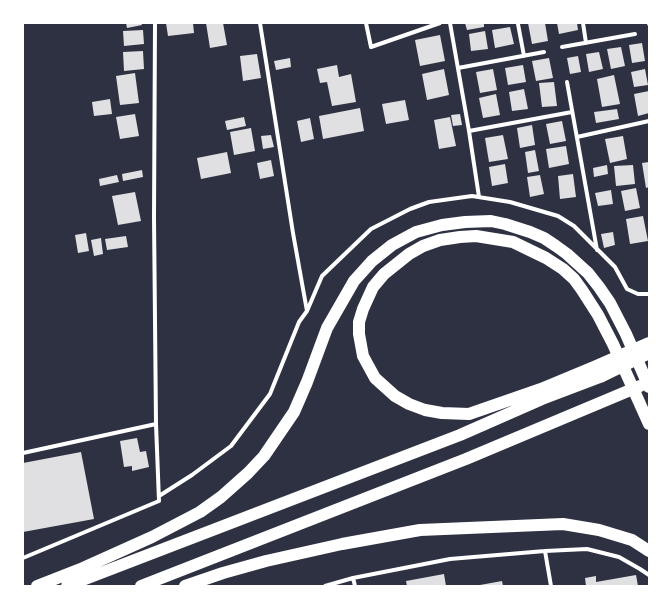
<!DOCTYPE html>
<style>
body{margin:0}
#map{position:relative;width:672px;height:609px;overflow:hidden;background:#2d3142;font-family:Figtree,sans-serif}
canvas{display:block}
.frame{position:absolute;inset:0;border:24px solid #fff;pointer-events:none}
</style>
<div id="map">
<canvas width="672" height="609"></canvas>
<div class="frame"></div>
</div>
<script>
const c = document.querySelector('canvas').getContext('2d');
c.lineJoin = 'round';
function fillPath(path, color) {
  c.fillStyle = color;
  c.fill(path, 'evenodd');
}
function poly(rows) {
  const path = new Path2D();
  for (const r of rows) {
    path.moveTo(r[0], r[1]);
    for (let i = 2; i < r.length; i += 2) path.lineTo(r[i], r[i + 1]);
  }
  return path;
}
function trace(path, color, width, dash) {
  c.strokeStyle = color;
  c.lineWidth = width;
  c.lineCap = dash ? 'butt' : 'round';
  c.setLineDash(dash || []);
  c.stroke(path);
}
fillPath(poly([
 [126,23,141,23,142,25,127,28],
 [166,23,193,23,194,33,168,36],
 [206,23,223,23,227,45,210,48],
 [465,23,484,23,484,27,467,30],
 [528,23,545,23,548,41,532,44],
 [557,23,577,23,578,30,559,34],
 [510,27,514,44,495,48,492,30],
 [143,30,144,44,124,46,123,31],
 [485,31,488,49,471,51,469,34],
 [440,35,445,61,420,66,415,40],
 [642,43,645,61,632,63,629,45],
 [621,47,625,66,611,69,607,49],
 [143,51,144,69,124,71,123,52],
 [599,52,603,69,589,72,586,54],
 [257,54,261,78,243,81,240,56],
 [578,56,581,72,570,74,567,58],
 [290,58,291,67,276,70,274,61],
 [549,58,553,78,536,81,532,61],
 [337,65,339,77,351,74,356,102,332,106,327,82,320,83,317,69],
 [523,65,526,82,508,85,505,68],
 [444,69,449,95,427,100,422,74],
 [493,69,497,90,480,93,476,72],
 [645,69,648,85,634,87,631,72],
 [135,73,139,103,120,105,116,76],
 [614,75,620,104,602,107,597,79],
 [554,82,557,106,542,107,539,83],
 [524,89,528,109,512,111,509,92],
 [649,91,649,113,638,116,634,94],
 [496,94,500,115,483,118,479,98],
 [110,99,112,114,94,116,92,102],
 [405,100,409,120,386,124,382,104],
 [360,108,364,131,323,139,319,116],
 [617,109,619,119,596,123,594,112],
 [135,114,139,136,120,139,116,117],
 [460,114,462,125,453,126,451,115],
 [244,117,246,126,227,130,225,121],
 [450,117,456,146,439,149,434,120],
 [310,118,314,139,301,142,297,121],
 [562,121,566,141,550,144,546,124],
 [532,125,535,145,520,148,517,128],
 [251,128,255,151,234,155,230,132],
 [271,135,274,147,263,149,261,136],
 [503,135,508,159,489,162,485,138],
 [623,136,627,159,610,163,605,139],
 [566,146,569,164,549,168,546,149],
 [535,150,539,171,528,173,525,152],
 [227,152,231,173,201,179,197,158],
 [271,160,274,176,260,179,257,163],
 [649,162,649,187,646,188,642,163],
 [505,164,508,183,492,186,489,167],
 [607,165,608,174,594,177,593,168],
 [633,165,635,184,616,186,614,166],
 [142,170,143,177,123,181,122,174],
 [573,174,576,197,560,199,558,176],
 [117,175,119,182,100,186,99,179],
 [540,175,544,194,530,197,527,177],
 [636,188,640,208,625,211,621,191],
 [611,190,613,204,598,206,595,193],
 [135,192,141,221,118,225,112,196],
 [643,216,648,241,630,244,626,219],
 [613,232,615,245,604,248,601,234],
 [86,233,89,251,78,253,75,235],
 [126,236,128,247,107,250,105,239],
 [101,238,103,254,94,256,91,240],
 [137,438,140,452,146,451,149,467,132,471,132,466,124,467,120,441],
 [81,452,94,519,23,532,23,463],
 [444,574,446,586,407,586,406,581],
 [636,575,638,586,586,586,585,578,596,576,596,582],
 [502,581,503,586,480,586,480,585]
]), '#e0e0e3');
trace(poly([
 [260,23,293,233,307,311],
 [366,23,371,47,440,23],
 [450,23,469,131,479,197],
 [583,23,586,43],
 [649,23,649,24],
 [518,24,524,56],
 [562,47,635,34],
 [458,68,544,52],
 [567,82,597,250],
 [469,131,572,112],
 [577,137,649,121],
 [23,453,156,424],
 [159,496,192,475,231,446,270,394,299,322,307,311,322,276,371,229,410,209,429,202,472,196,510,202,558,216,574,226,615,267,627,289,638,294,649,294],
 [545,551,551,586],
 [23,558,159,501,156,424,154,217,155,23],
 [353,578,355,586],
 [325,586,353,578,450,559,545,551,587,549,619,557,640,569,649,575]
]), '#fff', 4);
trace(poly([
 [649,343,594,367,541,389,469,414,442,413,425,410,409,404,395,396,375,378,363,356,359,334,359,322,363,309,373,287,384,274,409,254,423,246,440,240,460,237,476,236,513,242,546,258,563,269,574,279,582,290,598,315,613,344,649,424],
 [37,586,83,568,152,537,200,512,221,497,248,473,264,456,294,412,307,382,327,328,354,281,372,261,392,245,416,232,442,225,465,222,491,221,505,224,530,232,544,238,556,246,567,254,588,273,599,287,610,303,626,334,649,387],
 [67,586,460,435,542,399,600,377,649,353],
 [141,586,466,459,640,386],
 [185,586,223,573,266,561,342,544,420,530,563,524,599,530,632,540,649,551]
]), '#fff', 12);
</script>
